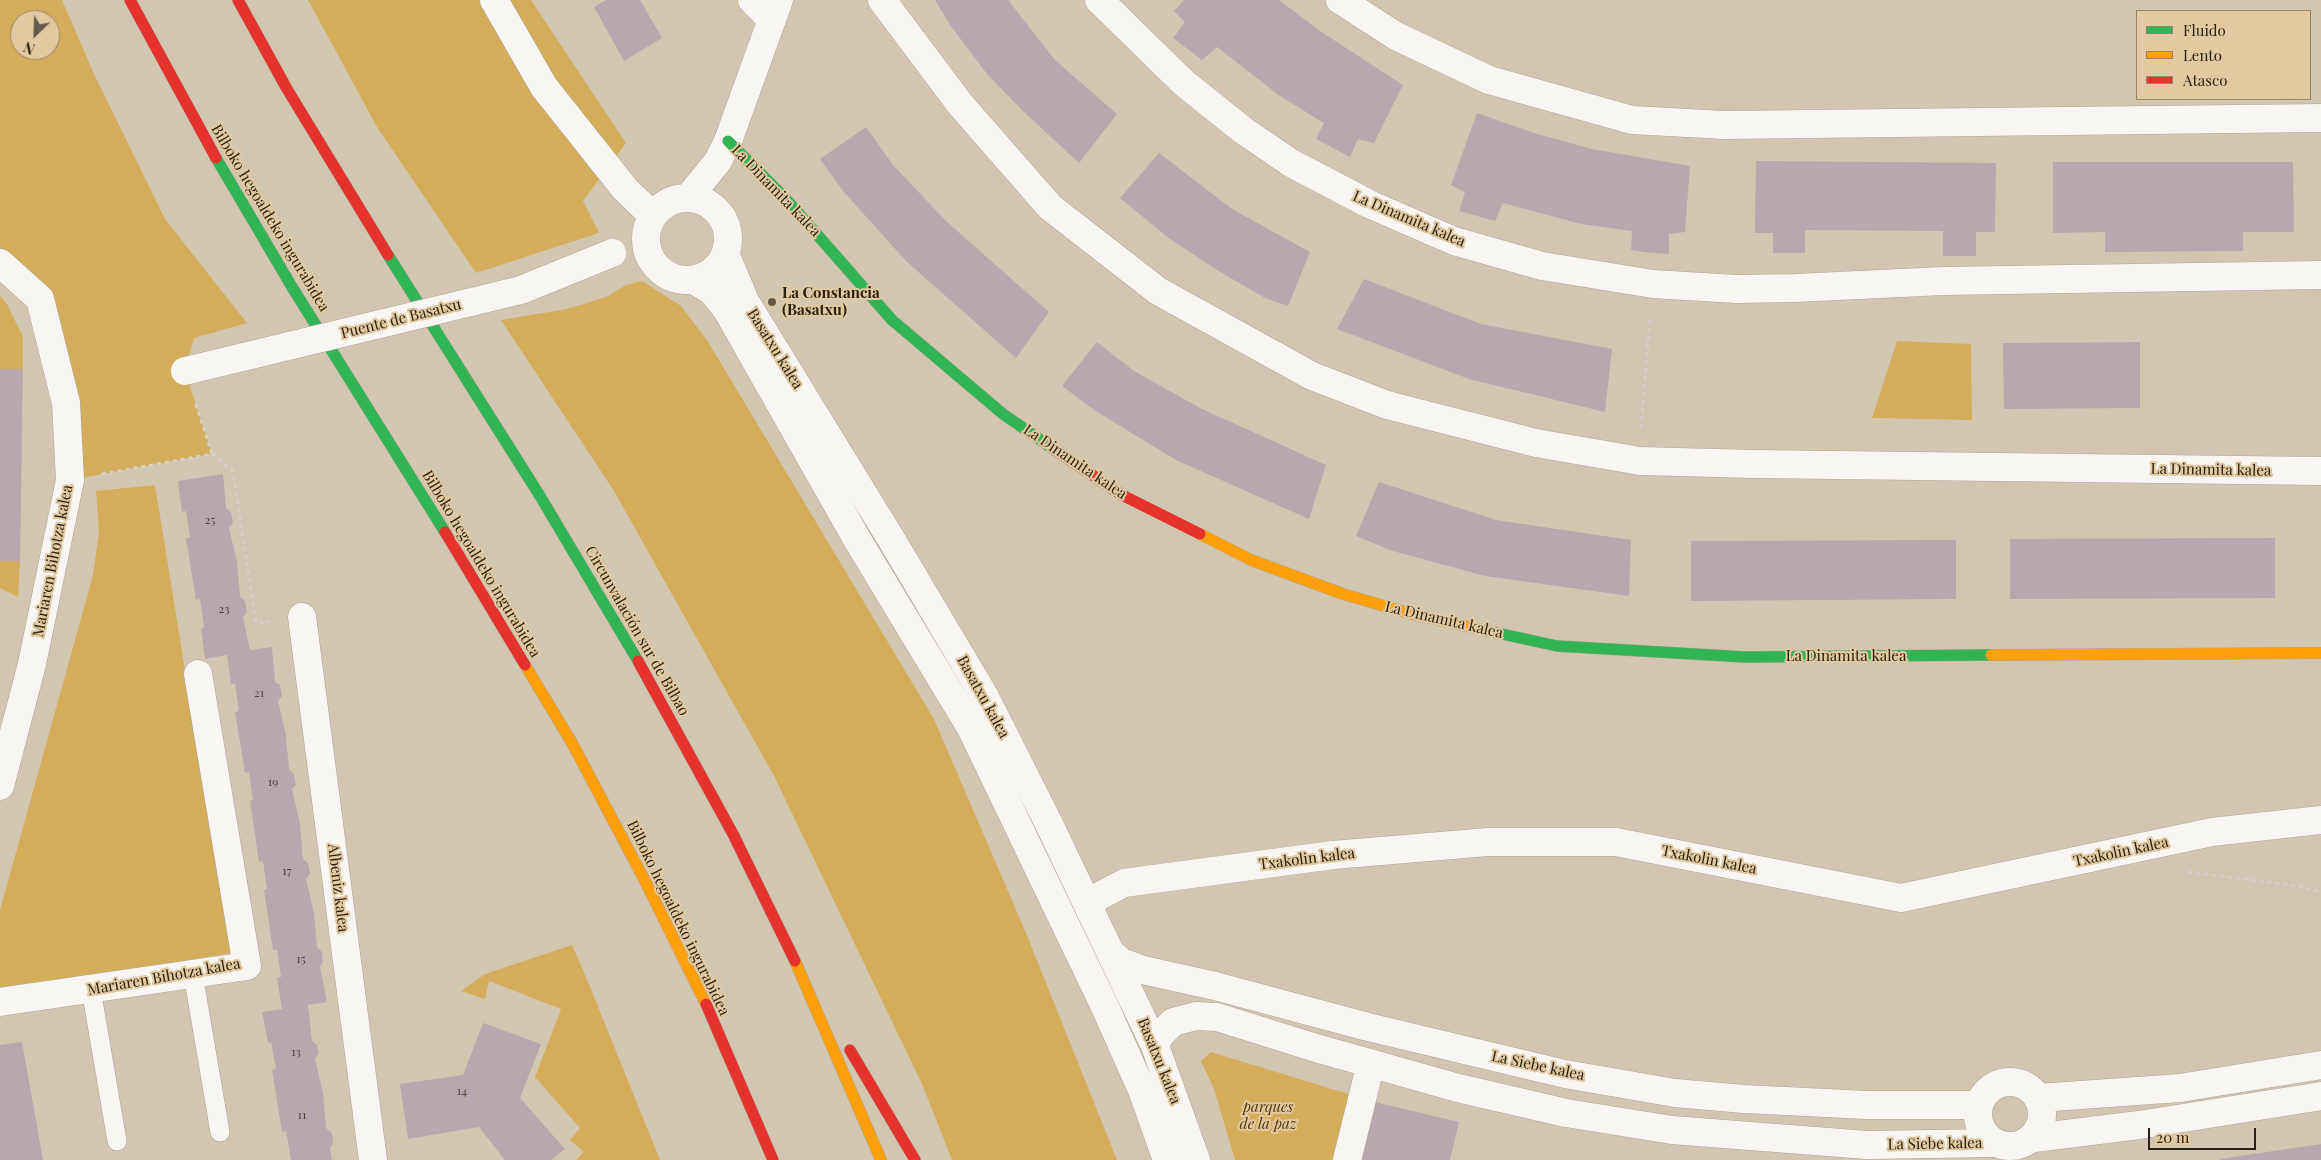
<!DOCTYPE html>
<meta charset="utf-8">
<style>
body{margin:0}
#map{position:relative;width:2321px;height:1160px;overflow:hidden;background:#d3c6b1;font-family:"Playfair Display",serif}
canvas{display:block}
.legend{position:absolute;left:2136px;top:10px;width:175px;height:90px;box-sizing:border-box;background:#e2c9a2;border:1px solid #988568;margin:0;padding:6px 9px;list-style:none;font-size:15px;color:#292011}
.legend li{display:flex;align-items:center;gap:10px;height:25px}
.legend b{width:25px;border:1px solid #988568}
.north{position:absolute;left:10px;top:10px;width:50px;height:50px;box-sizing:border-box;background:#e2c9a2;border:1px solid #988568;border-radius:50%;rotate:204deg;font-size:14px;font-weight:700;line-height:20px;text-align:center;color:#292011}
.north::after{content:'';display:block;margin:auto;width:18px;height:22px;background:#645a49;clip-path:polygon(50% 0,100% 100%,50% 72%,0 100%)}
.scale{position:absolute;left:2148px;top:1128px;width:108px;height:22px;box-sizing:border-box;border:2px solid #292011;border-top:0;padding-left:6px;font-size:15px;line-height:18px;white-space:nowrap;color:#292011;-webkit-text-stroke:4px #e2c9a2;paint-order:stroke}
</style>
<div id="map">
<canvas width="2321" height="1160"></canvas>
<ul class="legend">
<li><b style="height:6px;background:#30b455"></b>Fluido</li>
<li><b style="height:6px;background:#ff9f0a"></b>Lento</li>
<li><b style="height:6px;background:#e5322d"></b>Atasco</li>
</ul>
<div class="north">N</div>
<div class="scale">20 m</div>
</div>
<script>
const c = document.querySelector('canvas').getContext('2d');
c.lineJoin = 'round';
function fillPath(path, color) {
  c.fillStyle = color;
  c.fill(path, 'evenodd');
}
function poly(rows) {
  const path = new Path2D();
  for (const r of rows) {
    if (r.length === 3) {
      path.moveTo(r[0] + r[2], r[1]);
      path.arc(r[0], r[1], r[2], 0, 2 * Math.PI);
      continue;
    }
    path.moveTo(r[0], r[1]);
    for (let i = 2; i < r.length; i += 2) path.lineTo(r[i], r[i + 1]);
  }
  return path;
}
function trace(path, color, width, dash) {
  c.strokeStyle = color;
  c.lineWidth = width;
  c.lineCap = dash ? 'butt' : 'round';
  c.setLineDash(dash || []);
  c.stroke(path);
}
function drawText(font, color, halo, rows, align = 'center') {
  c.font = font + ' "Playfair Display",serif';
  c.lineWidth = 4;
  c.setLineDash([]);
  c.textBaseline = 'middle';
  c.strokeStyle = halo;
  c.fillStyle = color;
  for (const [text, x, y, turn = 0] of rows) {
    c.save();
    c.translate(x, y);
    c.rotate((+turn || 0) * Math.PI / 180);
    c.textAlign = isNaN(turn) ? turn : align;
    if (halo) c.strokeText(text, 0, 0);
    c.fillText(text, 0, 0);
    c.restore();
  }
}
fillPath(poly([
 [0,0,62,0,94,74,165,219,247,323,194,338,185,371,212,454,70,480,40,299,0,263],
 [20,20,50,20,50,50,20,50],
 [308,0,531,0,626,143,583,201,599,233,476,273,377,127],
 [642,281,681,306,707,340,934,719,1026,933,1117,1160,952,1160,922,1084,774,776,614,491,501,320,567,309,606,297,626,285],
 [0,296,7,304,23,337,23,369,0,369],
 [1897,341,1971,344,1972,420,1872,418],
 [155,485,231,953,0,991,0,910,93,575,99,532,96,491],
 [0,561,20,561,18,597,0,588],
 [572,945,586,977,660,1160,576,1160,584,1152,570,1140,580,1128,535,1077,561,1009,489,981,485,999,461,991,485,974],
 [1211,1052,1371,1101,1357,1160,1235,1160,1214,1089,1201,1061]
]), '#d4ad5b');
fillPath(poly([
 [606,0,640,0,662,38,624,61,594,7],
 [935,0,1008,0,1055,60,1117,114,1079,163,1024,112,987,74,950,25],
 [1184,0,1279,0,1320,31,1403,85,1374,143,1358,139,1350,157,1316,139,1324,123,1280,96,1217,47,1202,60,1173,38,1185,22,1174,11],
 [1477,113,1534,133,1592,149,1690,166,1685,232,1669,234,1669,254,1644,252,1631,250,1632,231,1581,224,1503,203,1495,221,1459,211,1465,192,1451,185],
 [866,127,893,165,947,222,1049,312,1016,358,907,262,843,191,820,159],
 [1159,153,1232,209,1310,252,1288,306,1265,298,1217,270,1170,239,1120,198],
 [1756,161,1996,163,1995,232,1976,232,1976,256,1943,256,1943,231,1805,230,1805,253,1773,253,1773,233,1755,233],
 [2053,162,2293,162,2294,232,2243,232,2243,251,2105,252,2105,232,2053,233],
 [1364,279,1481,324,1612,349,1605,412,1469,379,1337,329],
 [1097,342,1134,371,1202,409,1326,465,1309,519,1176,460,1094,410,1062,386],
 [2140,342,2140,408,2004,409,2003,343],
 [0,369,23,369,20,561,0,561],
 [223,474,226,508,231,512,233,523,229,528,237,562,240,597,245,601,247,612,243,617,250,650,272,647,275,682,280,685,282,696,278,701,286,735,289,770,294,774,296,785,292,789,300,824,303,859,308,863,310,874,306,879,314,913,317,947,322,952,323,962,320,967,327,1002,308,1005,312,1041,317,1045,319,1054,315,1059,323,1093,326,1128,332,1133,333,1143,330,1148,332,1160,291,1160,286,1131,282,1132,272,1070,276,1069,271,1042,268,1043,262,1012,282,1009,277,978,281,977,277,950,273,950,264,890,267,889,263,861,259,862,250,801,253,800,249,772,245,773,235,712,239,711,235,684,231,684,227,655,205,659,201,628,204,627,200,599,196,600,186,538,190,538,186,511,182,512,178,481],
 [1379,482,1496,520,1631,540,1629,596,1485,576,1393,551,1356,536],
 [2275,538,2275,598,2010,599,2010,539],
 [1956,540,1956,599,1691,601,1691,541],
 [483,1023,541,1044,520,1098,565,1149,551,1160,505,1160,479,1127,408,1139,400,1084,463,1075],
 [22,1042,43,1160,0,1160,0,1045],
 [1371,1101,1459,1122,1450,1160,1357,1160],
 [2321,1144,2321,1160,2220,1160,2220,1159]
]), '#baa6ae');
const lane = poly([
 [193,974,220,1132],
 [91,989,117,1141]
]);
const street = poly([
 [494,0,544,87,625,189,653,216],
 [752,0,772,20],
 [882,0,960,104,1050,207,1158,291,1312,376,1387,405,1536,443,1640,461,1754,464,2321,471],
 [1099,0,1184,83,1244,131,1291,163,1369,204,1454,241,1542,266,1653,284,1736,289,1796,288,1943,281,2321,275],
 [1340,0,1396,36,1489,80,1632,120,1724,125,2321,118],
 [687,239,41],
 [688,198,718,161,728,141,779,0],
 [726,256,745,301,893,542,985,697,1049,824,1155,1046,1196,1160],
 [0,263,40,299,66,403,70,480,32,664,0,786],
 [695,281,712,291,727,310,858,541,971,728,1105,1007,1142,1090,1167,1160],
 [302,617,373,1160],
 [1094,899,1124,883,1333,855,1488,842,1616,842,1901,898,2212,832,2321,820],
 [1111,953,1121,962,1143,970,1215,986,1368,1027,1565,1074,1675,1093,1744,1099,1867,1105,1979,1105],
 [0,1002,247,966,198,674],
 [1155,1046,1160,1035,1173,1022,1196,1016,1217,1017,1316,1048,1458,1088,1566,1113,1672,1130,1867,1145,1993,1143],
 [2010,1114,32],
 [2038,1098,2180,1088,2321,1065],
 [2034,1138,2139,1125,2321,1096],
 [1347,1160,1371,1063]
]);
const fast = poly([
 [728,141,785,198,892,320,1003,414,1055,450],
 [216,158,292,287,445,532],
 [388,255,540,496,638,661],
 [1479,629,1557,646,1745,657,1991,655]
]);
const slow = poly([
 [1200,534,1251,560,1343,594,1412,614,1479,629],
 [1991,655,2321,653],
 [525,665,572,743,644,879,706,1004],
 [795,961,881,1160]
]);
const jam = poly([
 [130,0,216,158],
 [238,0,287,89,388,255],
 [1055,450,1122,495,1200,534],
 [445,532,525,665],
 [638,661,733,834,795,961],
 [706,1004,773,1160],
 [850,1050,915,1160]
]);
trace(lane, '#ada393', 20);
trace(street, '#ada393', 29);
trace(fast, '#ada393', 12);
trace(slow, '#ada393', 12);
trace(jam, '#ada393', 12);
trace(poly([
 [1641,428,1650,317],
 [212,454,233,471,256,623,270,621],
 [102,474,212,454,195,402],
 [2188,872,2298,886,2321,892]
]), '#d4d0ca', 3, [4, 4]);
trace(lane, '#f8f6f3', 19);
trace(street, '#f8f6f3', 28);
trace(fast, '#30b455', 11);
trace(slow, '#ff9f0a', 11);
trace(jam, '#e5322d', 11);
const streetBridge = poly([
 [185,371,521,290,612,253]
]);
trace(streetBridge, '#ada393', 29, []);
trace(streetBridge, '#f8f6f3', 28);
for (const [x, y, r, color] of [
 [772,302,5,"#645a49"]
]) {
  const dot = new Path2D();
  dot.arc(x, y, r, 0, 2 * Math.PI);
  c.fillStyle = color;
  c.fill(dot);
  trace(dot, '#e2c9a2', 2);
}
drawText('12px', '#4d4238', null, [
 ["25",210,520],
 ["23",224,609],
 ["21",259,693],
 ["19",273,782],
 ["17",287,871],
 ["15",301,959],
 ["13",296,1052],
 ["14",462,1091],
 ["11",302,1115]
]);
drawText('15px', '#292011', '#e2c9a2', [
 ["La Dinamita kalea",776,191,46],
 ["Bilboko hegoaldeko ingurabidea",270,218,59],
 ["La Dinamita kalea",1409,219,23],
 ["Puente de Basatxu",401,319,-14],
 ["Basatxu kalea",775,349,58],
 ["La Dinamita kalea",1075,462,34],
 ["La Dinamita kalea",2211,470,1],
 ["Mariaren Bihotza kalea",53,561,-79],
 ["Bilboko hegoaldeko ingurabidea",481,564,59],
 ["La Dinamita kalea",1444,620,13],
 ["Circunvalación sur de Bilbao",637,631,60],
 ["La Dinamita kalea",1846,656],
 ["Basatxu kalea",983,697,61],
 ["Txakolin kalea",2121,852,-12],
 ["Txakolin kalea",1307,859,-7],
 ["Txakolin kalea",1709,860,11],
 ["Albeniz kalea",338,888,83],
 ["Bilboko hegoaldeko ingurabidea",678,918,64],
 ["Mariaren Bihotza kalea",164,977,-10],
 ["Basatxu kalea",1159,1061,68],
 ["La Siebe kalea",1538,1066,12],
 ["La Siebe kalea",1935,1144,-1]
]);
drawText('bold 15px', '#292011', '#e2c9a2', [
 ["La Constancia",782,293],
 ["(Basatxu)",782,310]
], 'left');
drawText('italic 15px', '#4f3600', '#e2c9a2', [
 ["parques",1268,1107],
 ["de la paz",1268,1124]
]);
</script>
